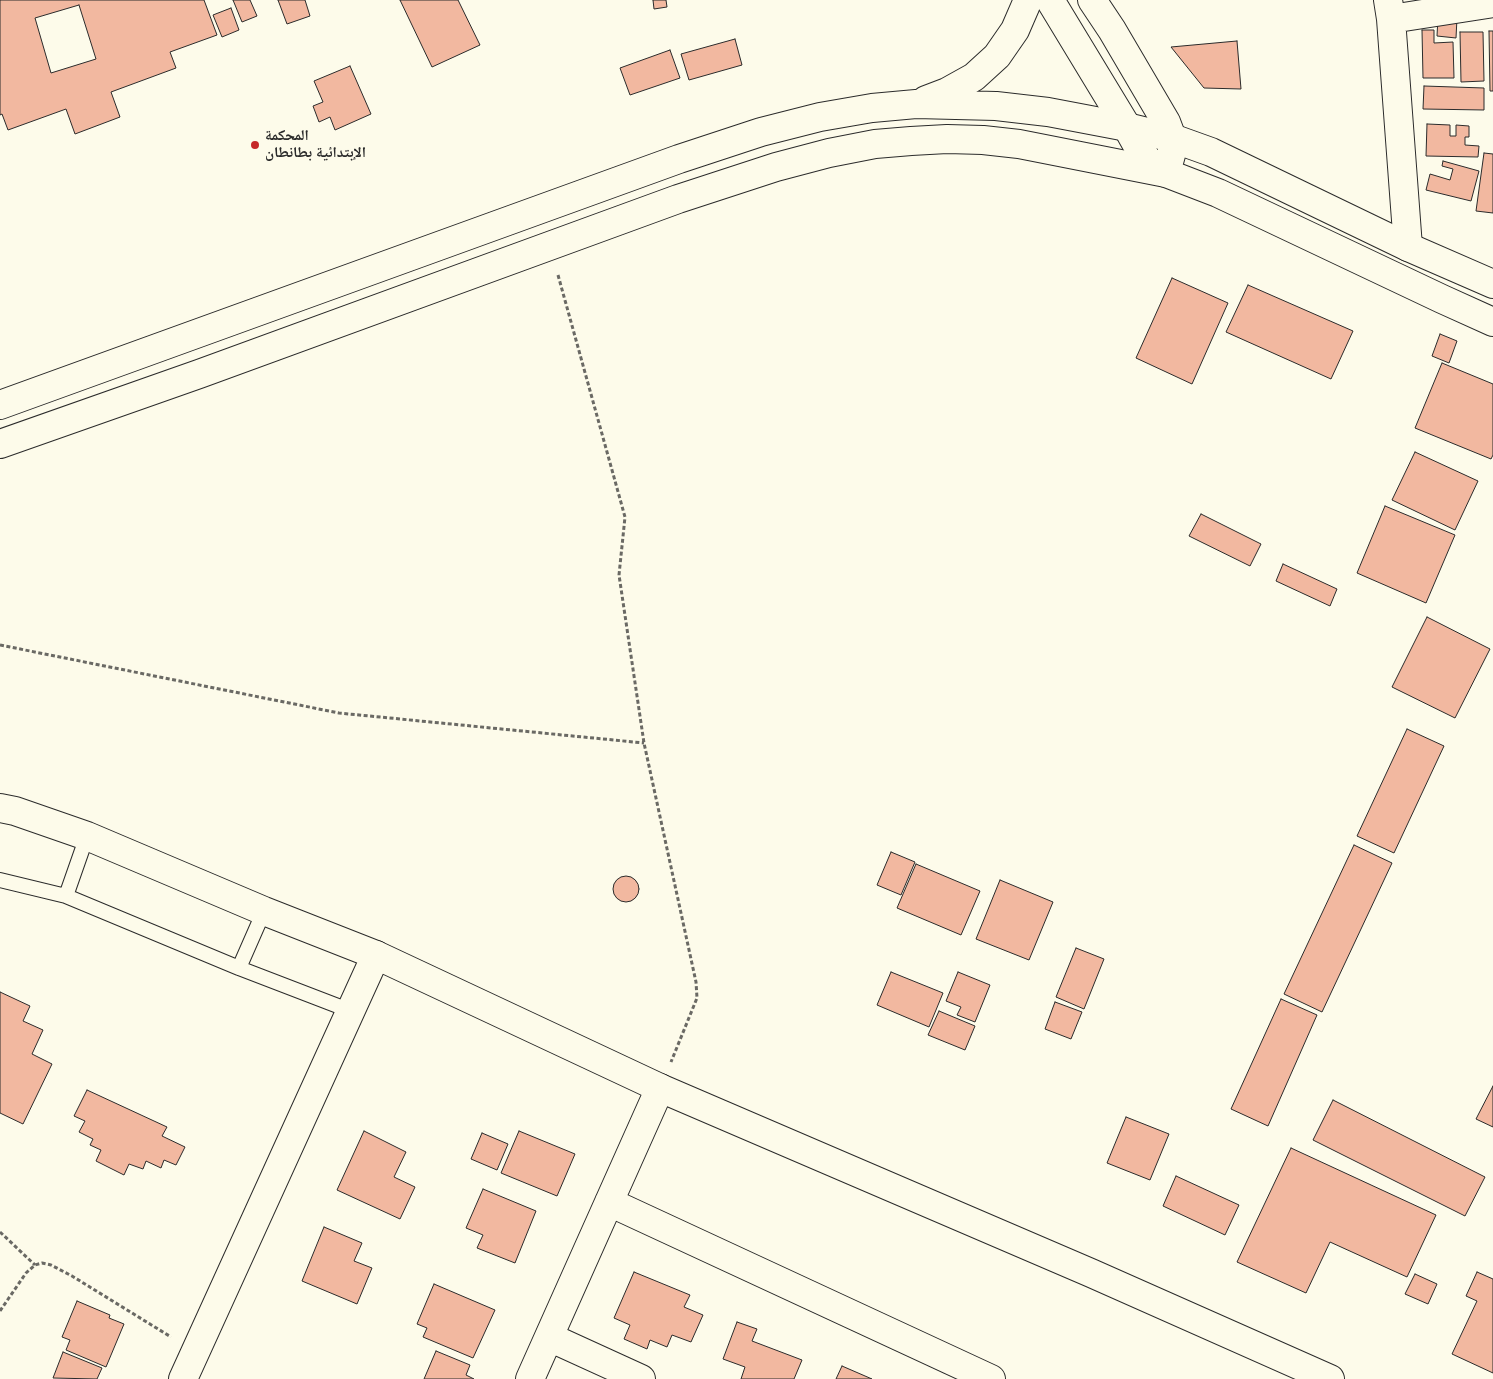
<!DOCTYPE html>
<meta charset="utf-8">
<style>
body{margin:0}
canvas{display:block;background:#fdfbea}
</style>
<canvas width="1493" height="1379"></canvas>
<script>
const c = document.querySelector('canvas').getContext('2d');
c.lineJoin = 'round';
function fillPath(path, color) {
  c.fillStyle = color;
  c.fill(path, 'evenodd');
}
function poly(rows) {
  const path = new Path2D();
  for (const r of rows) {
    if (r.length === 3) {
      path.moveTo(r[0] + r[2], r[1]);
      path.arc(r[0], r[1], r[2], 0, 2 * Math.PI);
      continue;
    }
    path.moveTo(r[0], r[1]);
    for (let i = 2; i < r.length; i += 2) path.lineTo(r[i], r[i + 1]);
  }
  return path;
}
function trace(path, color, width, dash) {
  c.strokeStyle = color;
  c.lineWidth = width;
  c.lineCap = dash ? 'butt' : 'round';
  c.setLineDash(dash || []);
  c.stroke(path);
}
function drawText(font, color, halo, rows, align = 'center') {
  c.font = font + ' "Noto Sans","Noto Naskh Arabic",sans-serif';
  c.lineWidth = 4;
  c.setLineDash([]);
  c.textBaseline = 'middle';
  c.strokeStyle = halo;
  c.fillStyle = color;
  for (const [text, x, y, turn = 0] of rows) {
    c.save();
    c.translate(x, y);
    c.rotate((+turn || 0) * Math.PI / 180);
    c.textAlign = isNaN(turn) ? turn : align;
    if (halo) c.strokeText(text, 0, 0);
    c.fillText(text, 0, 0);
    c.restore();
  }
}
const building = poly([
 [0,0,204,0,217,35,170,52,176,68,111,92,120,117,75,134,66,109,8,130,2,114,0,115,0,0],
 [79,5,96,59,51,73,35,18,79,5],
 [233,0,250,0,257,16,242,22,233,0],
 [278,0,305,0,310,16,287,24,278,0],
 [400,0,458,0,480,45,432,67,400,0],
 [653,0,666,0,667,7,654,9,653,0],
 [231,8,239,30,222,37,213,15,231,8],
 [1438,17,1457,18,1456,38,1437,36,1438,17],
 [1422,30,1434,30,1434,43,1453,42,1454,78,1423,78,1422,30],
 [1489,31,1493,31,1493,91,1490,91,1489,31],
 [1460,32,1483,32,1484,81,1461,82,1460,32],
 [735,39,742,65,689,80,681,54,735,39],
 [1237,41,1241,89,1204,88,1171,47,1237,41],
 [670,50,680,78,630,95,620,68,670,50],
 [350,66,371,114,335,130,330,117,319,122,313,106,323,102,314,81,350,66],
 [1424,86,1484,88,1484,110,1423,109,1424,86],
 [1427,124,1450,125,1450,136,1456,136,1456,125,1469,126,1469,137,1465,137,1465,145,1479,146,1478,157,1426,156,1427,124],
 [1484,153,1493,154,1493,213,1476,211,1484,153],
 [1443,161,1479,171,1471,201,1426,190,1430,174,1450,180,1453,169,1442,166,1443,161],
 [1172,278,1228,303,1192,384,1136,358,1172,278],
 [1248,285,1353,331,1331,379,1226,332,1248,285],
 [1440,334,1457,341,1449,363,1432,356,1440,334],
 [1442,363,1493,384,1493,455,1491,459,1415,428,1442,363],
 [1415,452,1478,481,1455,530,1392,500,1415,452],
 [1385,506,1455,535,1426,603,1357,573,1385,506],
 [1201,514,1261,544,1250,566,1189,536,1201,514],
 [1283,564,1337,589,1330,606,1276,581,1283,564],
 [1427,617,1490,649,1455,718,1392,687,1427,617],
 [1407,729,1444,746,1394,853,1357,836,1407,729],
 [1354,845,1392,863,1322,1012,1284,994,1354,845],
 [891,852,915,862,901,895,877,885,891,852],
 [916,864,980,891,961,935,897,908,916,864],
 [626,889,13],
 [1000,880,1053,902,1029,960,976,939,1000,880],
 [1076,948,1104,959,1084,1009,1056,997,1076,948],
 [891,972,943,993,929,1027,877,1005,891,972],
 [958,972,990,985,975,1022,957,1015,961,1007,946,1001,958,972],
 [0,992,30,1006,23,1021,43,1030,32,1054,52,1064,23,1124,0,1113,0,992],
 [1281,999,1317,1015,1268,1126,1231,1109,1281,999],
 [1055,1002,1082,1012,1071,1039,1045,1029,1055,1002],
 [939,1011,975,1026,965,1050,928,1035,939,1011],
 [1493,1086,1493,1127,1476,1119,1493,1086],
 [87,1090,167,1127,162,1136,185,1147,176,1165,164,1160,161,1168,146,1161,143,1169,129,1164,124,1175,96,1161,101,1150,90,1145,93,1139,79,1132,85,1121,74,1116,87,1090],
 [1333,1100,1485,1177,1465,1216,1313,1140,1333,1100],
 [1126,1117,1169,1134,1150,1180,1107,1163,1126,1117],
 [364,1131,406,1152,394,1177,415,1187,400,1219,337,1190,364,1131],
 [519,1131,575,1154,557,1196,501,1173,519,1131],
 [482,1133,508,1144,497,1170,471,1159,482,1133],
 [1291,1148,1436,1215,1407,1277,1330,1242,1306,1293,1237,1262,1291,1148],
 [1176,1176,1239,1205,1225,1235,1163,1206,1176,1176],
 [483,1189,536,1211,515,1263,477,1248,483,1235,466,1228,483,1189],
 [324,1227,362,1243,354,1261,372,1268,357,1304,302,1281,324,1227],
 [634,1272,690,1295,684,1307,703,1315,691,1342,672,1335,667,1347,650,1340,647,1349,624,1339,630,1325,614,1318,634,1272],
 [1477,1272,1493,1279,1493,1373,1452,1354,1477,1301,1466,1296,1477,1272],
 [1415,1274,1437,1284,1428,1304,1405,1294,1415,1274],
 [434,1284,495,1310,473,1358,423,1337,427,1328,417,1324,434,1284],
 [77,1301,110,1315,109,1318,124,1324,106,1367,66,1350,70,1340,62,1337,77,1301],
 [737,1322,757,1329,752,1341,802,1360,794,1379,741,1379,745,1367,723,1359,737,1322],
 [436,1351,470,1365,466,1375,474,1379,424,1379,436,1351],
 [63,1352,102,1368,97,1379,53,1378,63,1352],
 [842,1366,872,1379,836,1379,842,1366]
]);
fillPath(building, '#f2b8a0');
trace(building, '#2b2b2b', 1);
const lane = poly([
 [0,880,66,896,239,968,351,1011],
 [66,896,87,836],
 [239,968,264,911]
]);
const street = poly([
 [1050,0,1127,127,1137,145,1146,158,1156,170],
 [1092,0,1112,30,1166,122,1172,138,1172,151,1166,173],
 [1388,0,1391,19,1408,247],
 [1391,19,1493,3],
 [609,1202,991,1379],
 [549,1337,641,1379],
 [183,1379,376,955],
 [530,1379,660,1088]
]);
const primary = poly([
 [926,100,947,92,974,77,997,56,1015,30,1028,0],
 [0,405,679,159,761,132,820,117,872,108,916,104,996,106,1048,112,1127,127,1172,138,1211,152,1408,247,1493,284],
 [0,444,199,374,678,199,776,167,829,153,875,144,911,141,947,139,983,140,1019,144,1166,173,1218,193,1442,299,1493,322],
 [0,808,15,811,87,836,264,911,376,955,660,1088,1091,1273,1330,1379]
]);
trace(lane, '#2b2b2b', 16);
trace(street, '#2b2b2b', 30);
trace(primary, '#2b2b2b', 30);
trace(poly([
 [558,275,625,517,619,575,644,743,696,982,697,998,671,1062],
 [0,645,339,713,644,743],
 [0,1232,35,1265],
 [0,1311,26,1273,35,1265,42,1263,51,1265,72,1276,171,1337]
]), '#6a6964', 3, [4, 2.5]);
trace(lane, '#fdfbea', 14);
trace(street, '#fdfbea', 28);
trace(primary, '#fdfbea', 28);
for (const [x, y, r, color] of [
 [255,145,5,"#c62828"]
]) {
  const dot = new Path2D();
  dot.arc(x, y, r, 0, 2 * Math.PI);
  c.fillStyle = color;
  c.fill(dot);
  trace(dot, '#fdfbea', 2);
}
drawText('bold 15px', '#2b2b2b', '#fdfbea', [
 ["المحكمة",265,136],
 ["الإبتدائية بطانطان",265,153]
], 'left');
</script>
